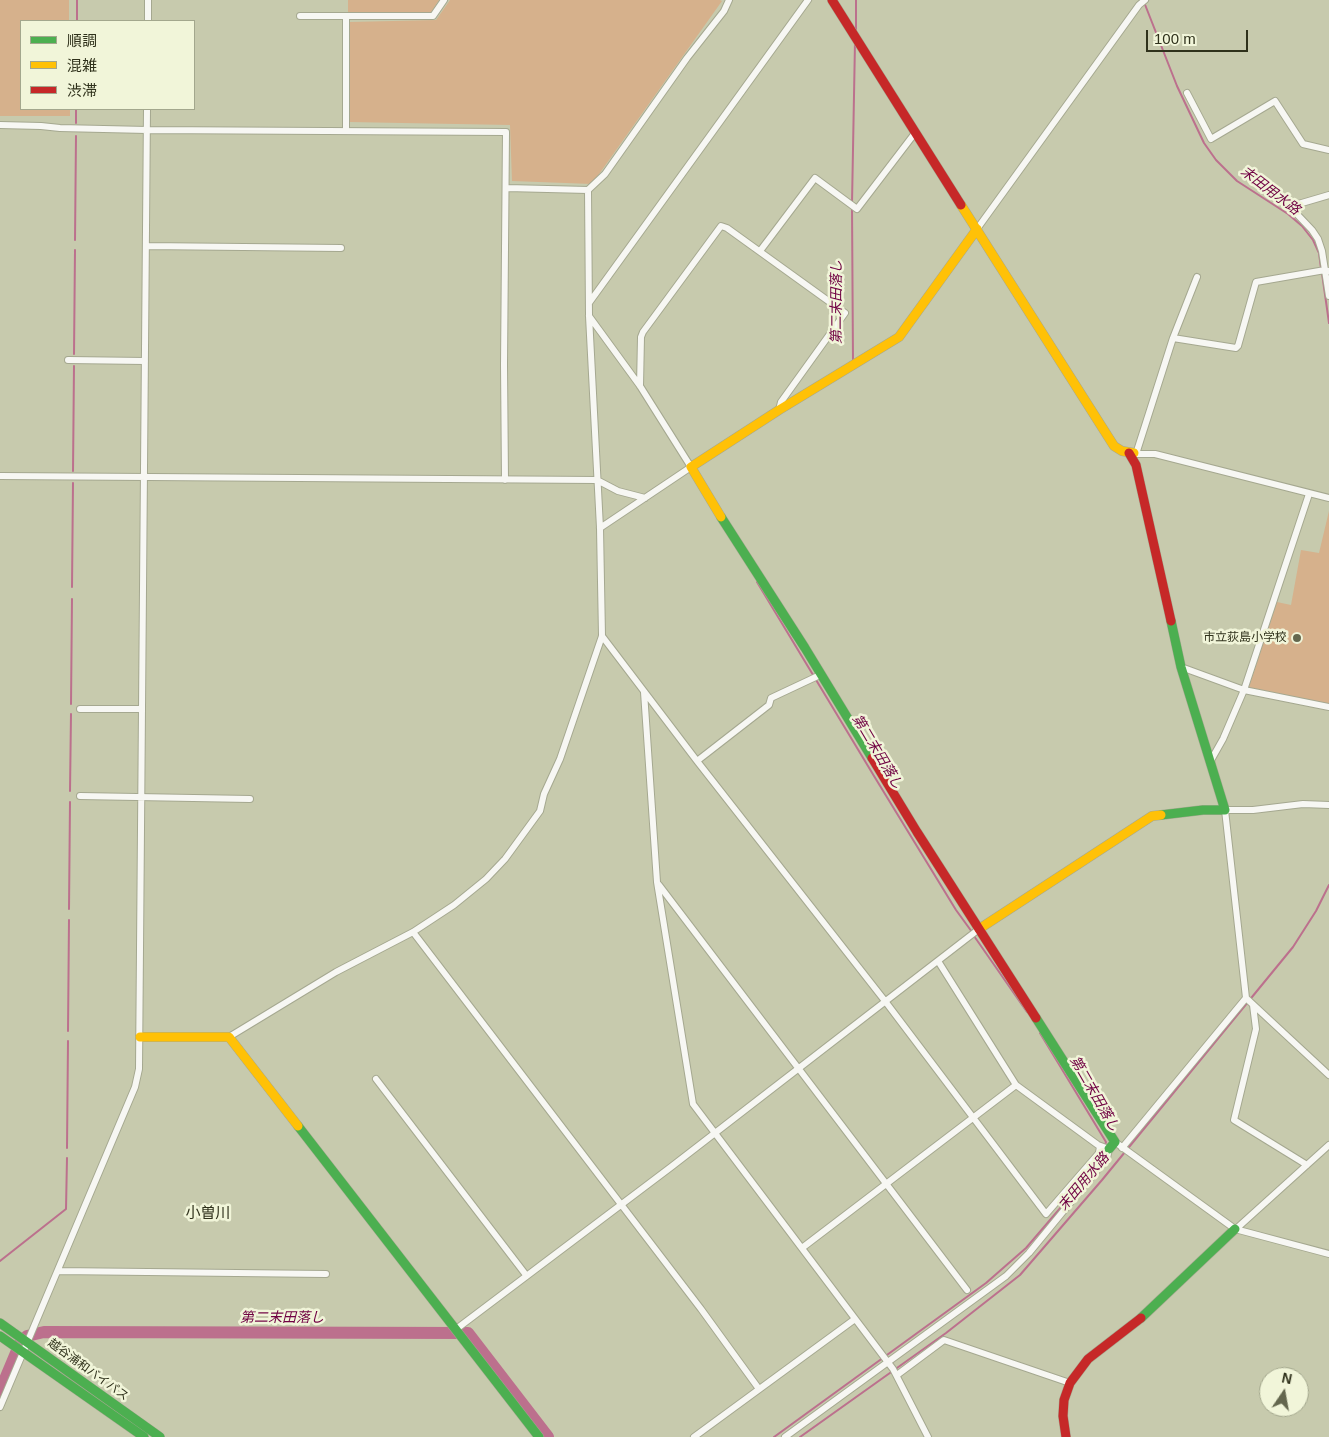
<!DOCTYPE html>
<meta charset="utf-8">
<style>
body{margin:0}
#map{position:relative;width:1329px;height:1437px;overflow:hidden;background:#c7caad;font-family:Arial,"Noto Sans JP",sans-serif}
canvas{display:block}
.legend{position:absolute;left:20px;top:20px;width:175px;height:90px;box-sizing:border-box;background:#f1f5d9;border:1px solid #a3a78d;margin:0;padding:6px 9px;list-style:none;font-size:15px;color:#2f311b}
.legend li{display:flex;align-items:center;gap:10px;height:25px}
.legend b{width:25px;border:1px solid #a3a78d}
.north{position:absolute;left:1259px;top:1367px;width:50px;height:50px;box-sizing:border-box;background:#f1f5d9;border:1px solid #a3a78d;border-radius:50%;rotate:12deg;font-size:14px;font-weight:700;line-height:20px;text-align:center;color:#2f311b}
.north::after{content:'';display:block;margin:auto;width:18px;height:22px;background:#64674e;clip-path:polygon(50% 0,100% 100%,50% 72%,0 100%)}
.scale{position:absolute;left:1146px;top:30px;width:102px;height:22px;box-sizing:border-box;border:2px solid #2f311b;border-top:0;padding-left:6px;font-size:15px;line-height:18px;white-space:nowrap;color:#2f311b;-webkit-text-stroke:4px #f1f5d9;paint-order:stroke}
</style>
<div id="map">
<canvas width="1329" height="1437"></canvas>
<ul class="legend">
<li><b style="height:6px;background:#4caf50"></b>順調</li>
<li><b style="height:6px;background:#ffc107"></b>混雑</li>
<li><b style="height:6px;background:#c62828"></b>渋滞</li>
</ul>
<div class="north">N</div>
<div class="scale">100 m</div>
</div>
<script>
const c = document.querySelector('canvas').getContext('2d');
c.lineJoin = 'round';
function fillPath(path, color) {
  c.fillStyle = color;
  c.fill(path, 'evenodd');
}
function poly(rows) {
  const path = new Path2D();
  for (const r of rows) {
    path.moveTo(r[0], r[1]);
    for (let i = 2; i < r.length; i += 2) path.lineTo(r[i], r[i + 1]);
  }
  return path;
}
function trace(path, color, width, dash) {
  c.strokeStyle = color;
  c.lineWidth = width;
  c.lineCap = dash ? 'butt' : 'round';
  c.setLineDash(dash || []);
  c.stroke(path);
}
function drawText(font, color, halo, rows, align = 'center') {
  c.font = font + ' Arial,"Noto Sans JP",sans-serif';
  c.lineWidth = 5;
  c.setLineDash([]);
  c.textBaseline = 'middle';
  c.strokeStyle = halo;
  c.fillStyle = color;
  for (const [text, x, y, turn = 0] of rows) {
    c.save();
    c.translate(x, y);
    c.rotate((+turn || 0) * Math.PI / 180);
    c.textAlign = isNaN(turn) ? turn : align;
    if (halo) c.strokeText(text, 0, 0);
    c.fillText(text, 0, 0);
    c.restore();
  }
}
fillPath(poly([
 [0,0,69,0,69,21,21,21,21,109,70,109,70,116,0,116],
 [348,0,439,0,430,14,348,15],
 [450,0,720,0,722,1,592,184,512,181,510,125,349,122,350,22,436,20],
 [1329,511,1329,704,1248,689,1277,602,1291,605,1301,550,1319,553]
]), '#d6b18c');
trace(poly([
 [1144,2,1177,86,1204,143,1216,160,1237,181,1288,214,1302,226,1313,240,1319,253,1321,268],
 [77,21,77,0],
 [856,30,856,0],
 [76,123,76,109],
 [852,203,855,42],
 [852,207,853,362],
 [75,240,76,136],
 [1322,273,1329,323],
 [74,354,75,250],
 [73,471,74,366],
 [757,582,874,776,956,910,972,932],
 [72,587,73,483],
 [71,704,72,599],
 [70,791,71,714],
 [69,909,70,802],
 [974,936,1027,1012],
 [68,1031,69,920],
 [1040,1033,1106,1142,1105,1145],
 [67,1148,68,1041],
 [0,1261,66,1209,67,1158],
 [774,1437,986,1283,1026,1248,1105,1156,1105,1150],
 [800,1437,946,1333,1020,1275,1102,1180,1293,947,1316,911,1329,885]
]), '#bc708d', 2);
trace(poly([
 [0,1391,21,1341,27,1336,44,1332,468,1333,548,1437]
]), '#bc708d', 12);
const street = poly([
 [300,16,433,16,444,0],
 [346,17,346,130],
 [148,21,148,0],
 [1187,93,1211,139,1275,101,1303,144,1329,150],
 [0,125,41,126,60,128,147,130,506,132,504,365,505,480],
 [507,188,588,190,605,174,687,58,724,11,729,0],
 [1329,195,1295,205,1293,210,1312,230,1318,239,1322,251,1329,296],
 [977,229,1139,5,1145,0],
 [146,246,341,248],
 [760,251,815,178,857,209,915,133],
 [1197,277,1173,338,1136,454,1155,454,1329,498],
 [589,303,808,0],
 [589,316,640,386,691,467,600,528],
 [1173,338,1236,348,1238,346,1256,282,1325,270,1329,271],
 [68,360,145,361],
 [640,386,641,337,643,332,721,226,727,228,845,313,781,402,779,410],
 [0,476,597,480,618,491,645,498],
 [602,636,697,761,885,1001,1046,1214,1099,1153,1100,1146],
 [1181,667,1244,690,1329,707],
 [644,692,657,882,693,1104,893,1369,928,1437],
 [80,709,142,709],
 [697,761,769,705,771,698,820,675],
 [1210,762,1223,739,1244,690,1309,494],
 [80,796,250,799],
 [1329,805,1303,804,1253,810,1225,810,1246,998,1329,1075],
 [659,885,967,1290],
 [413,932,701,1309,759,1389],
 [1253,1005,1256,1029,1234,1120,1307,1165],
 [229,1037,336,972,413,932,454,905,486,879,505,859,540,811,544,794,560,759,602,636,600,528,589,316,588,190],
 [376,1079,526,1275],
 [1115,1142,1235,1229,1329,1254],
 [1122,1148,1246,998],
 [1236,1229,1329,1145],
 [802,1248,1016,1085],
 [58,1271,326,1274],
 [455,1330,671,1167,979,929],
 [897,1375,944,1340,1070,1383],
 [0,1407,135,1087,139,1069,147,109],
 [694,1437,855,1319],
 [785,1437,1006,1276,1029,1253,1107,1158,1109,1149,1098,1145,1016,1085,938,961]
]);
const fast = poly([
 [721,517,805,648,872,758],
 [1161,815,1203,810,1225,810,1181,667,1171,621],
 [1036,1018,1115,1142,1109,1149],
 [298,1126,539,1437],
 [1141,1318,1235,1229],
 [0,1323,160,1437],
 [0,1336,144,1437]
]);
const slow = poly([
 [961,205,1114,446,1122,451,1134,453],
 [721,517,691,467,779,410,899,337,977,229],
 [979,929,1152,816,1161,815],
 [140,1037,229,1037,298,1126]
]);
const jam = poly([
 [832,0,961,205],
 [1129,453,1136,465,1171,621],
 [872,758,917,832,1036,1018],
 [1066,1437,1063,1416,1064,1400,1070,1383,1088,1359,1141,1318]
]);
trace(street, '#a5a890', 8);
trace(fast, '#a5a890', 10);
trace(slow, '#a5a890', 10);
trace(jam, '#a5a890', 10);
trace(street, '#f7f7f3', 6);
trace(fast, '#4caf50', 9);
trace(slow, '#ffc107', 9);
trace(jam, '#c62828', 9);
for (const [x, y, r, color] of [
 [1297,638,5,"#64674e"]
]) {
  const dot = new Path2D();
  dot.arc(x, y, r, 0, 2 * Math.PI);
  c.fillStyle = color;
  c.fill(dot);
  trace(dot, '#f1f5d9', 2);
}
drawText('12px', '#2f311b', '#f1f5d9', [
 ["市立荻島小学校",1287,638]
], 'right');
drawText('12px', '#2f311b', '#f1f5d9', [
 ["越谷浦和バイパス",88,1370,36]
]);
drawText('italic 14px', '#700243', '#f1f5d9', [
 ["末田用水路",1270,191,37],
 ["第二末田落し",837,302,-90],
 ["第二末田落し",877,752,59],
 ["第二末田落し",1094,1094,60],
 ["末田用水路",1084,1182,-50],
 ["第二末田落し",282,1318]
]);
drawText('15px', '#2f311b', '#f1f5d9', [
 ["小曽川",208,1214]
]);
</script>
